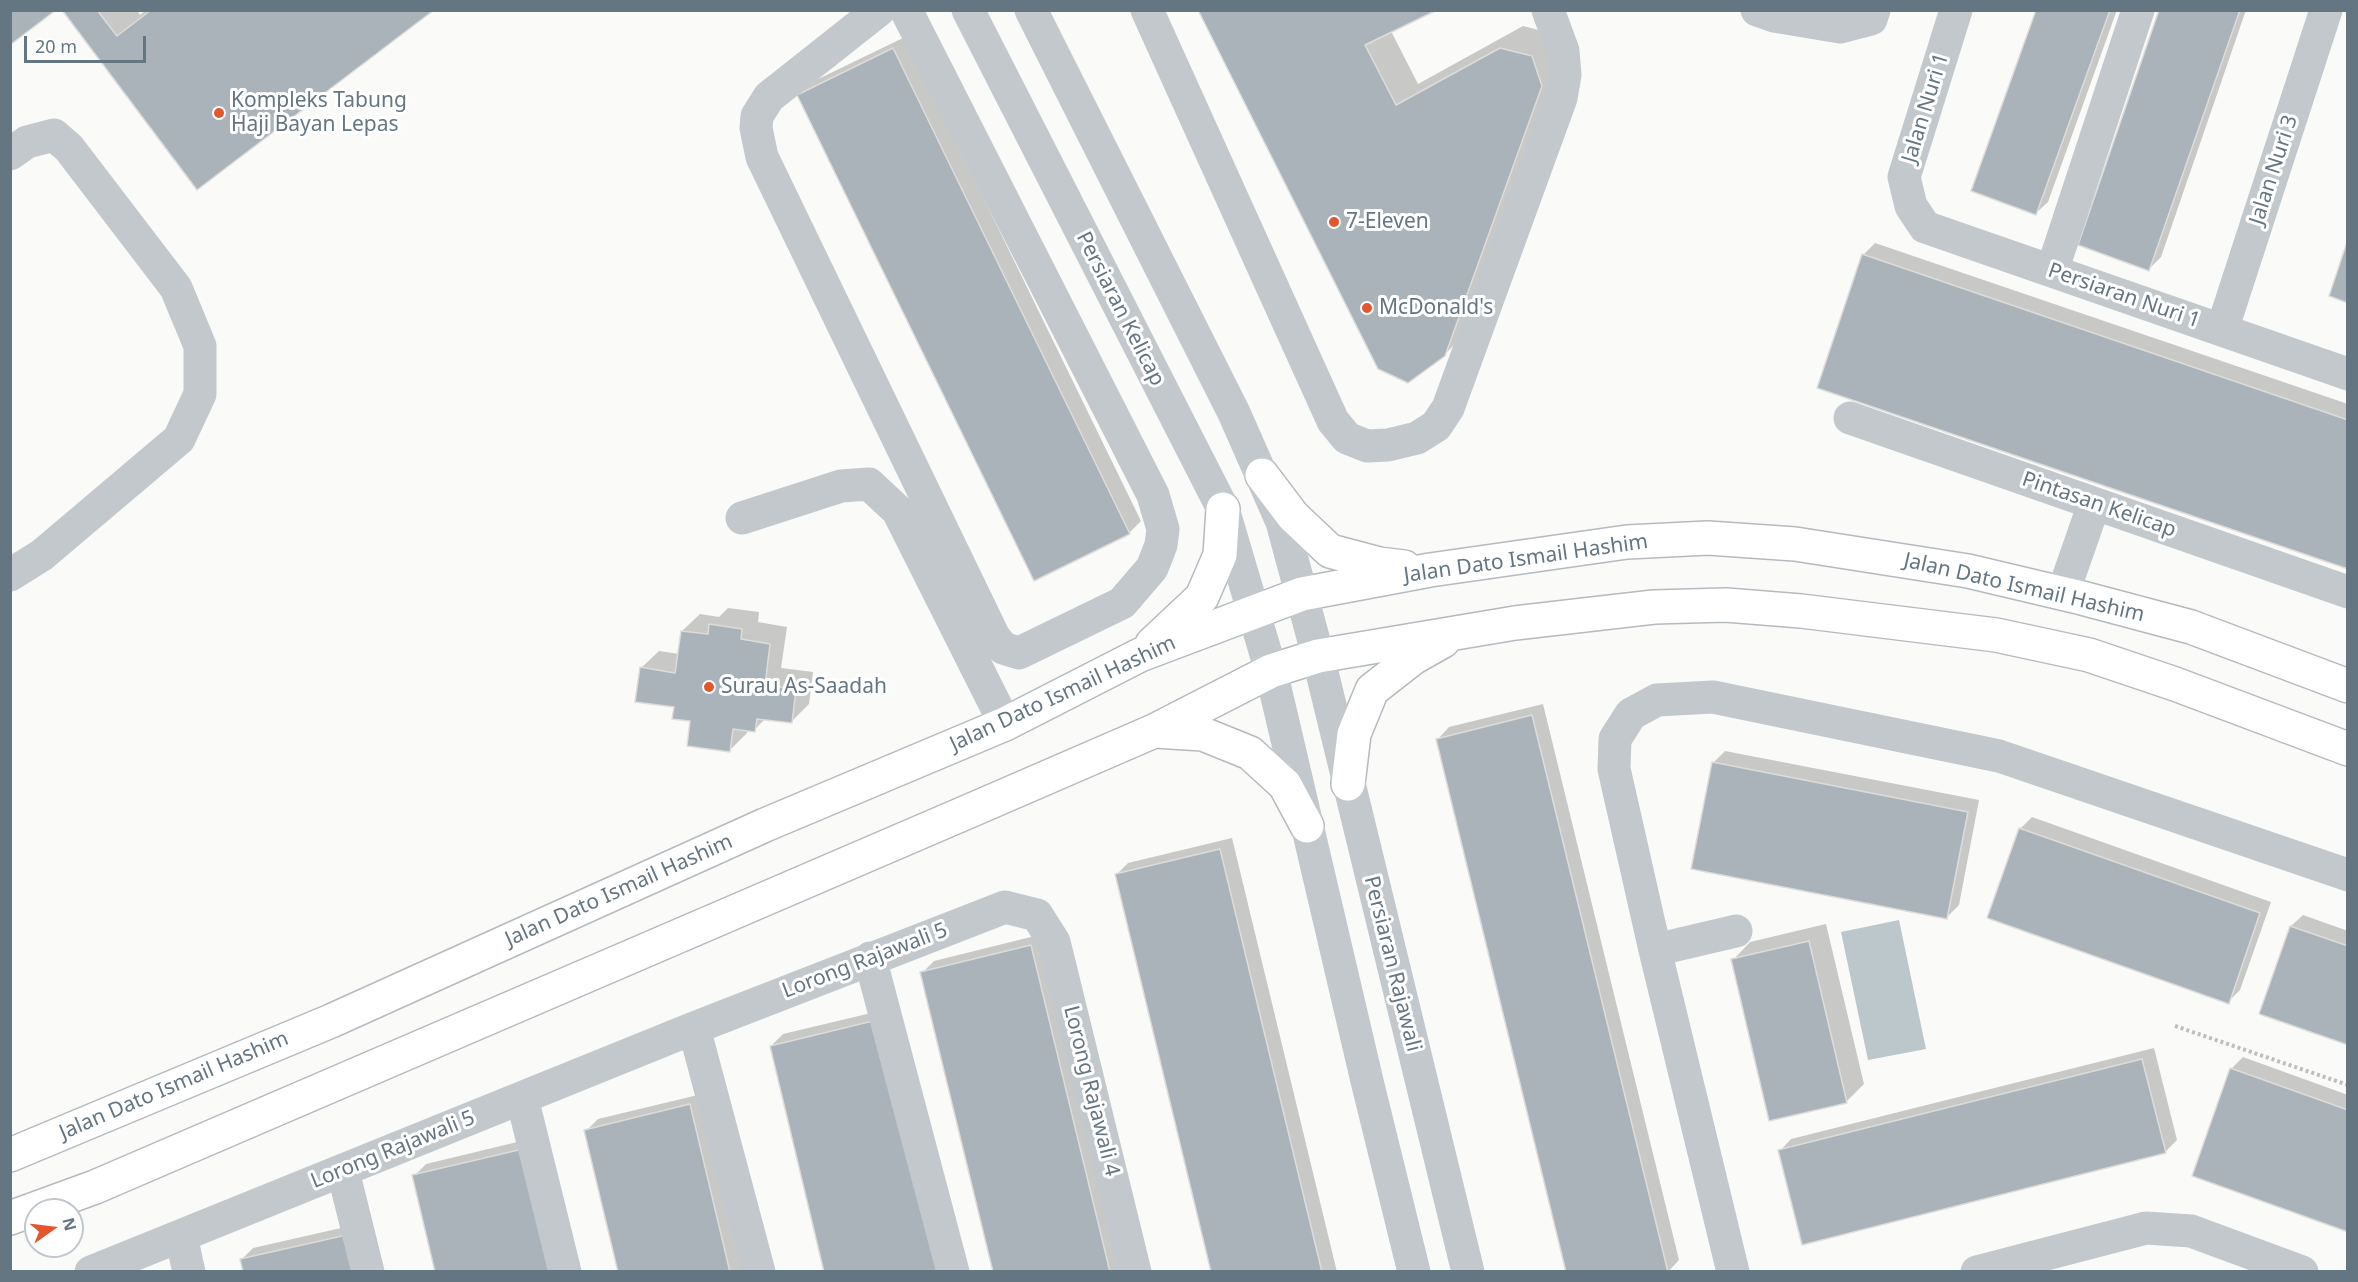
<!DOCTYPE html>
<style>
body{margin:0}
#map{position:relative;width:2358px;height:1282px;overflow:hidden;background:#fafaf8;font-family:"Noto Sans",sans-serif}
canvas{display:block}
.frame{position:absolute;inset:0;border:12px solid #657683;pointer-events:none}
.north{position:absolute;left:24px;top:1198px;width:60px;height:60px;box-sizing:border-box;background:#fff;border:2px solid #c1c8cd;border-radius:50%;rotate:76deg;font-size:16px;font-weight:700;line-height:24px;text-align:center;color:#657683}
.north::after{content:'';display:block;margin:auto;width:21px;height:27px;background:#e4572e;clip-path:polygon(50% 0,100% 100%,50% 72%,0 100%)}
.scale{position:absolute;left:24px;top:36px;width:122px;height:27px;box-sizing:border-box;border:3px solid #657683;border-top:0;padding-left:8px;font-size:18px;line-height:21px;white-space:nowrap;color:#657683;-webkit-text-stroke:4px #fff;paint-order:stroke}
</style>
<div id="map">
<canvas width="2358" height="1282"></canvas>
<div class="frame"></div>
<div class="north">N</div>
<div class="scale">20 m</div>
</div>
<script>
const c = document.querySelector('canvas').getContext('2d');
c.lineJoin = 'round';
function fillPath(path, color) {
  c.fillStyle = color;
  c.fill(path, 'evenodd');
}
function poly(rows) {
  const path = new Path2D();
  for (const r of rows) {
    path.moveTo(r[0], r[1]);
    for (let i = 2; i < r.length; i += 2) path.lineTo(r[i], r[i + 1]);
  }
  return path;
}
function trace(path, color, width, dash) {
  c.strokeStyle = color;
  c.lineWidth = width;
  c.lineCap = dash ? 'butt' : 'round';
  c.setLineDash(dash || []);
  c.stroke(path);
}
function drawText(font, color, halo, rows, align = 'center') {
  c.font = font + ' "Noto Sans",sans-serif';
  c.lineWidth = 6;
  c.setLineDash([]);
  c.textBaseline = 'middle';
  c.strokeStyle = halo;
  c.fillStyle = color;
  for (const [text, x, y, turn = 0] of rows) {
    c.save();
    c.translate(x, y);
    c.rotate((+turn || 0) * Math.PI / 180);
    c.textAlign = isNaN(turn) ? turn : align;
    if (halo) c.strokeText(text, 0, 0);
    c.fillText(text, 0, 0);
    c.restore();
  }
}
fillPath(poly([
 [1899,920,1926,1049,1868,1060,1841,932]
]), '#bbc7cb');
fillPath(poly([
 [63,10,137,10,140,15,146,10,432,10,197,188],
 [1200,10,1391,31,1418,84,1523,26,1554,34,1563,62,1467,332,1444,355],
 [2038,10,2117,10,2048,202,2036,213],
 [2161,10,2246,10,2161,257,2149,269],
 [905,37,1141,521,1129,533,799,95,810,83],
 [1875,243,2348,404,2348,567,1863,255],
 [728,608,759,612,758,622,787,627,781,668,813,672,809,704,791,722,766,718,754,730,747,729,747,733,729,751,676,706,641,668,659,651,679,654,682,631,700,614,719,617],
 [1543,704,1679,1260,1668,1272,1568,1272,1438,739,1449,727],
 [1725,751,1979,800,1959,905,1947,917,1713,763],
 [2032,817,2271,902,2240,990,2228,1002,2020,829],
 [1232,838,1337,1272,1212,1272,1116,875,1128,863],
 [2303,915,2348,931,2348,1044,2291,926],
 [1826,924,1864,1084,1846,1102,1733,960,1750,942],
 [1043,934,1124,1272,994,1272,922,973,934,961],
 [888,1009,952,1272,771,1046,783,1034],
 [2154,1048,2177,1140,2165,1152,1780,1151,1791,1139],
 [2243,1057,2348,1095,2348,1230,2231,1069],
 [702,1094,744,1272,620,1272,586,1131,598,1119],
 [538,1137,570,1272,414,1176,426,1164],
 [363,1223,374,1272,242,1259,253,1248]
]), '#0003');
const building = poly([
 [10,10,56,10,10,45,10,10],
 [62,10,97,10,117,36,151,10,434,10,197,190,62,10],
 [1198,10,1437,10,1365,45,1396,105,1500,48,1532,56,1542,86,1445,356,1408,383,1378,369,1198,10],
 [2036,10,2110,10,2036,215,1971,191,2036,10],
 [2159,10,2240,10,2149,271,2078,245,2159,10],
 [893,48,1130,534,1034,581,797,95,893,48],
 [2348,239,2348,303,2329,296,2348,239],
 [1862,254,2348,420,2348,569,1817,388,1862,254],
 [709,624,742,629,741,639,770,644,765,685,796,689,792,723,757,719,755,732,733,729,730,752,687,746,690,721,672,719,674,707,635,702,640,667,675,673,681,631,708,634,709,624],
 [1532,715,1668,1272,1566,1272,1436,739,1532,715],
 [1712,762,1968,812,1947,919,1691,869,1712,762],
 [2019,828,2260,913,2229,1004,1987,918,2019,828],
 [1220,849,1322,1272,1211,1272,1115,874,1220,849],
 [2290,926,2348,946,2348,1045,2259,1014,2290,926],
 [1809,941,1847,1103,1769,1121,1731,959,1809,941],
 [1031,945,1110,1272,993,1272,920,972,1031,945],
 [877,1020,938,1272,824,1272,770,1046,877,1020],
 [2142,1059,2166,1153,1802,1245,1778,1150,2142,1059],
 [2230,1068,2348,1110,2348,1232,2192,1176,2230,1068],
 [690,1104,730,1272,618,1272,584,1130,690,1104],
 [527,1148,556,1272,435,1272,412,1175,527,1148],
 [351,1234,360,1272,243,1272,240,1259,351,1234]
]);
fillPath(building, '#aab3b9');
trace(building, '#dcdcda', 1.5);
const major = poly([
 [1262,475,1293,516,1330,551,1379,564,1404,567],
 [1152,644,1202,597,1220,555,1223,509],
 [1155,731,1203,734,1250,753,1285,785,1307,826],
 [1348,784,1354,734,1372,690,1413,658,1443,641],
 [10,1155,331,1021,765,825,1005,724,1140,655,1302,594,1430,570,1627,542,1708,538,1795,544,1968,571,2082,598,2191,627,2348,686],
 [10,1218,95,1187,974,809,1154,731,1271,671,1318,656,1515,623,1654,607,1726,605,1801,611,1996,635,2089,655,2175,684,2348,749]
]);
trace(major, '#b5babe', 36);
trace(poly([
 [2175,1026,2348,1085]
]), '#bbbfc2', 4, [3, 3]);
trace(poly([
 [879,10,769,97,757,116,756,128,762,157,994,637,1003,648,1019,653,1122,603,1152,568,1161,545,1163,529,1153,495,906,10],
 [968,10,1223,509,1271,671,1367,1081,1414,1272],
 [1031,10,1234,413,1282,522,1318,656,1468,1272],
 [1147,10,1333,421,1347,438,1367,446,1388,445,1417,438,1436,426,1448,408,1561,98,1565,75,1563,51,1548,10],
 [1757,10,1774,16,1840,27,1871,19,1874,10],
 [1956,10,1904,177,1911,206,1925,227,2348,374],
 [10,154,27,142,54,135,69,148,176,288,200,346,200,394,179,439,42,555,10,575],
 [2052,271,2138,10],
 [2222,330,2326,10],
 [1850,418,2348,592],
 [742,518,841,486,869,484,898,511,1005,724],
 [2063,593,2094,504],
 [1655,950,1736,931],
 [870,958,953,1272],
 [694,1028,759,1272],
 [522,1098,565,1272],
 [343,1171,368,1272],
 [181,1236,189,1272],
 [91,1272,694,1028,1005,907,1037,915,1054,942,1135,1272],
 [1733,1272,1655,950,1614,769,1615,739,1631,714,1657,700,1713,697,1999,756,2348,875],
 [1977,1272,2146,1228,2191,1231,2302,1272]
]), '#c3c8cc', 33);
trace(major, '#fff', 33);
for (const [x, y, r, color] of [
 [219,113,6,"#e4572e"],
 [1334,222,6,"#e4572e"],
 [1367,308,6,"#e4572e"],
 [709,687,6,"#e4572e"]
]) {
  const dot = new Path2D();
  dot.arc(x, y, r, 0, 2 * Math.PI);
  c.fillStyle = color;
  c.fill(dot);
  trace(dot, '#fff', 2);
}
drawText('21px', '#657683', '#fff', [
 ["Kompleks Tabung",231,101],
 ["Haji Bayan Lepas",231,125],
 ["7-Eleven",1346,222],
 ["McDonald's",1379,308],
 ["Surau As-Saadah",721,687]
], 'left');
drawText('21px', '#657683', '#fff', [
 ["Jalan Nuri 1",1926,108,-73],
 ["Jalan Nuri 3",2274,170,-72],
 ["Persiaran Nuri 1",2124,296,19],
 ["Persiaran Kelicap",1120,309,63],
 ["Pintasan Kelicap",2099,505,19],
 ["Jalan Dato Ismail Hashim",1526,559,-8],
 ["Jalan Dato Ismail Hashim",2024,588,13],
 ["Jalan Dato Ismail Hashim",1063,694,-25],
 ["Jalan Dato Ismail Hashim",619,891,-24],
 ["Lorong Rajawali 5",865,961,-21],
 ["Persiaran Rajawali",1392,964,76],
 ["Jalan Dato Ismail Hashim",174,1086,-23],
 ["Lorong Rajawali 4",1091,1091,76],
 ["Lorong Rajawali 5",393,1150,-22]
]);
</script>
